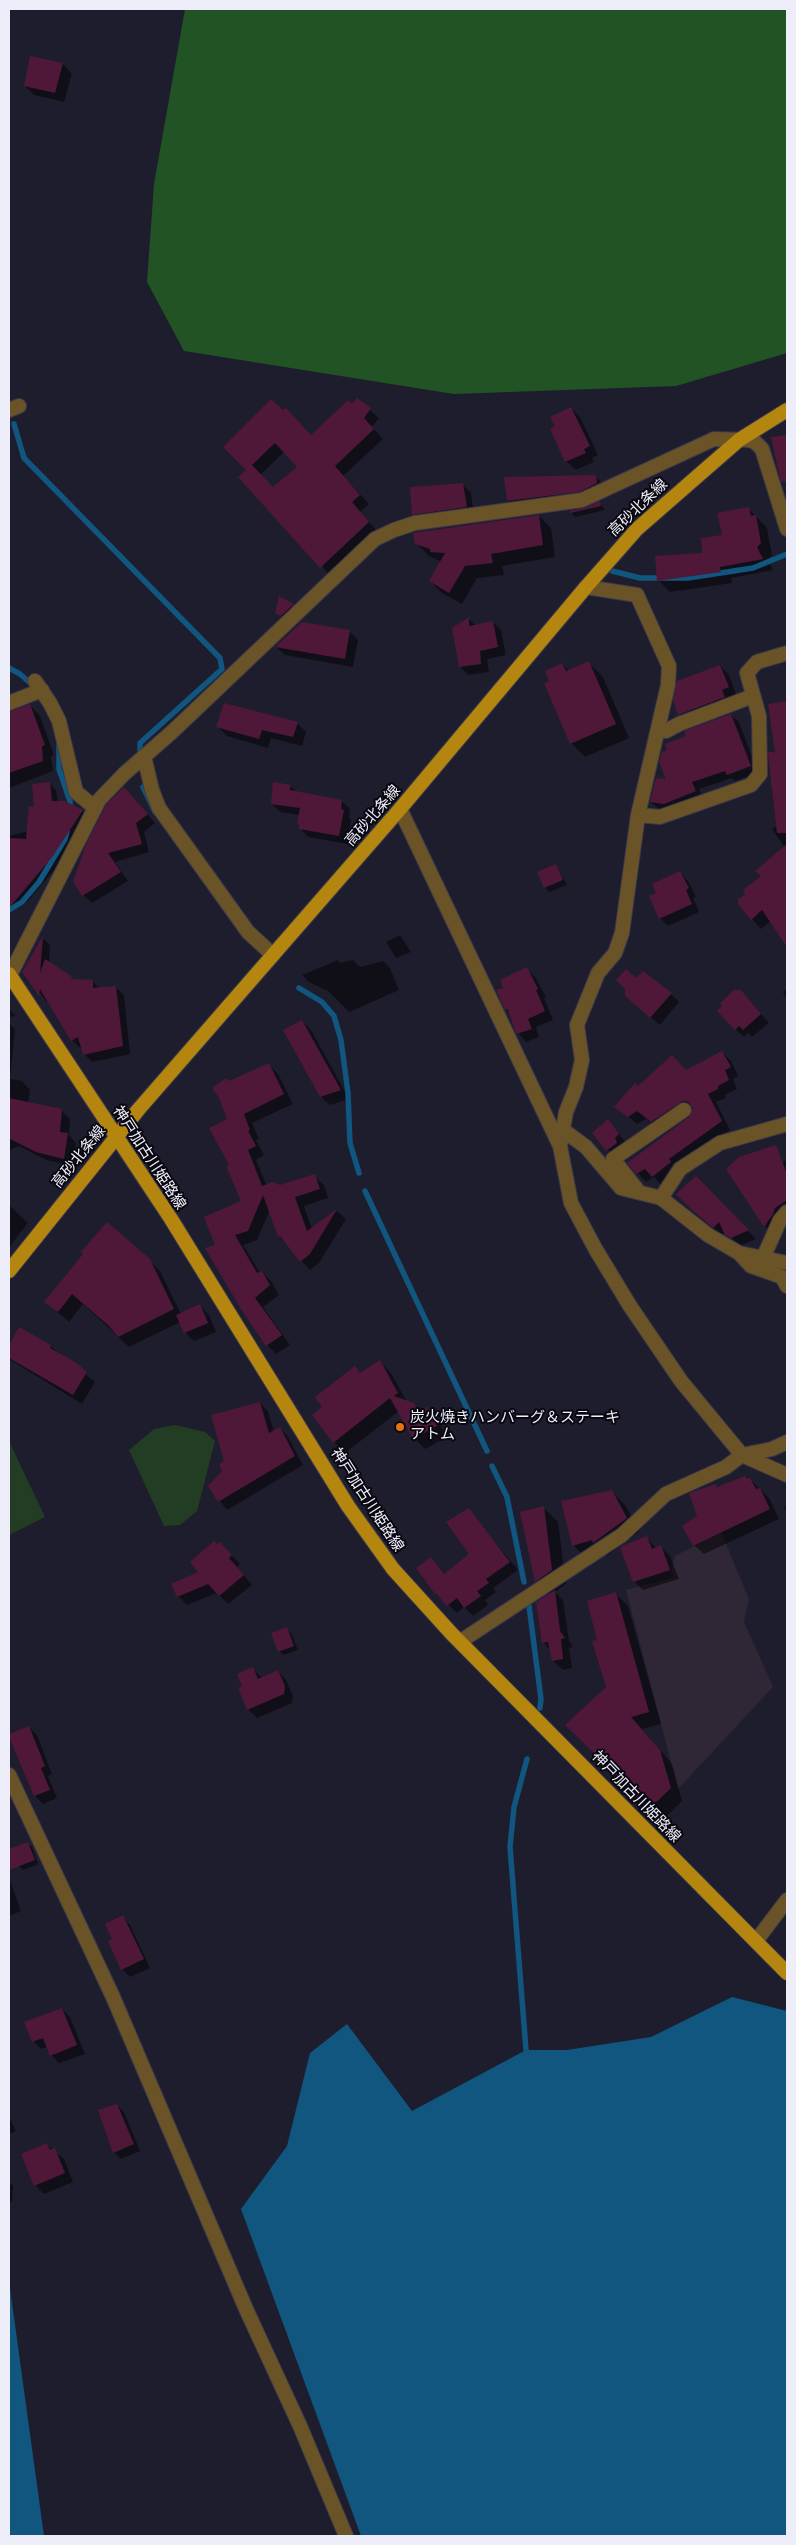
<!DOCTYPE html>
<meta charset="utf-8">
<style>
body{margin:0}
#map{position:relative;width:796px;height:2545px;overflow:hidden;background:#1e1d2e;font-family:"PT Serif",serif}
canvas{display:block}
.frame{position:absolute;inset:0;border:10px solid #eeeefa;pointer-events:none}
</style>
<div id="map">
<canvas width="796" height="2545"></canvas>
<div class="frame"></div>
</div>
<script>
const c = document.querySelector('canvas').getContext('2d');
c.lineJoin = 'round';
function fillPath(path, color) {
  c.fillStyle = color;
  c.fill(path, 'evenodd');
}
function poly(rows) {
  const path = new Path2D();
  for (const r of rows) {
    path.moveTo(r[0], r[1]);
    for (let i = 2; i < r.length; i += 2) path.lineTo(r[i], r[i + 1]);
  }
  return path;
}
function trace(path, color, width, dash) {
  c.strokeStyle = color;
  c.lineWidth = width;
  c.lineCap = dash ? 'butt' : 'round';
  c.setLineDash(dash || []);
  c.stroke(path);
}
function drawText(font, color, halo, rows, align = 'center') {
  c.font = font + ' "PT Serif","Noto Sans JP",serif';
  c.lineWidth = 4;
  c.setLineDash([]);
  c.textBaseline = 'middle';
  c.strokeStyle = halo;
  c.fillStyle = color;
  for (const [text, x, y, turn = 0] of rows) {
    c.save();
    c.translate(x, y);
    c.rotate((+turn || 0) * Math.PI / 180);
    c.textAlign = isNaN(turn) ? turn : align;
    if (halo) c.strokeText(text, 0, 0);
    c.fillText(text, 0, 0);
    c.restore();
  }
}
fillPath(poly([
 [721,1532,749,1599,744,1622,773,1687,678,1789,626,1590,673,1578,672,1567,675,1556]
]), '#2f2736');
fillPath(poly([
 [175,1425,205,1432,215,1441,197,1511,180,1525,164,1526,129,1450,154,1429],
 [9,1441,45,1517,9,1535]
]), '#223d23');
fillPath(poly([
 [185,9,787,9,787,353,676,386,454,394,184,351,147,282,154,184]
]), '#215324');
fillPath(poly([
 [732,1997,787,2011,787,2536,361,2536,241,2209,287,2146,310,2053,347,2024,412,2111,526,2050,567,2050,651,2037],
 [9,2281,44,2536,9,2536]
]), '#10567e');
fillPath(poly([
 [63,64,72,74,64,102,34,95,25,86],
 [357,399,379,418,372,427,383,439,343,476,369,504,360,512,377,531,330,576,248,470,224,447,311,436,352,406],
 [284,452,299,467,273,489,260,475],
 [571,408,580,417,598,455,592,458,594,462,576,470,566,461,557,427],
 [595,476,602,483,603,490,515,507,508,501,506,478],
 [463,485,471,493,474,515,421,522,413,514],
 [600,503,605,510,575,517,571,513],
 [748,508,767,528,772,555,768,559,773,570,731,578,732,583,670,592,658,580,704,554,724,536],
 [539,516,551,528,555,557,502,566,504,575,477,578,462,604,442,593,430,581,442,562,429,556,416,543],
 [280,598,297,609,286,619,277,613],
 [468,618,476,626,493,622,501,630,506,655,487,659,489,672,468,675,460,666],
 [349,631,358,640,353,667,285,655,276,647],
 [589,663,603,677,629,738,585,757,571,743,551,682,562,664,569,671],
 [720,666,729,675,737,697,689,723,680,714],
 [787,703,787,944,771,921,761,929,752,919,746,895,785,848,772,829,785,820,770,705],
 [30,705,40,716,54,755,51,756,53,771,9,788,9,712],
 [731,715,739,722,758,773,735,781,732,778,699,789,703,798,672,811,659,809,651,802,668,781,669,750,687,737],
 [297,723,306,732,302,746,271,738,268,748,227,736,218,727],
 [49,783,56,790,58,802,83,811,90,818,60,863,27,902,9,910,9,836,28,831,36,808],
 [291,786,297,793,342,801,350,809,349,817,351,820,347,844,308,837,300,828,300,815,280,812,272,804],
 [132,797,155,823,144,832,149,852,115,862,128,881,92,903,83,895],
 [556,866,567,885,549,892,545,888],
 [680,873,688,881,696,897,693,898,699,912,668,926,660,918,658,894],
 [400,935,411,952,396,958,386,942],
 [43,938,50,945,49,963,74,981,93,982,100,989,116,987,124,996,130,1054,92,1062,84,1054,82,1047,80,1048,72,1040,47,999,47,1002,24,972],
 [338,960,340,963,353,960,360,967,383,961,390,968,399,990,349,1012,328,991,309,982,302,975],
 [527,969,535,977,546,997,544,998,553,1020,536,1027,539,1037,526,1042,518,1033,511,1014,506,1009,505,988],
 [637,979,671,994,679,1002,660,1025,635,1004],
 [787,989,787,1000,783,992],
 [740,991,769,1023,752,1037,748,1033,744,1037,735,1029],
 [9,1009,16,1016,9,1017],
 [302,1021,311,1030,349,1099,330,1105,321,1097],
 [9,1023,15,1029,10,1079,22,1081,30,1090,28,1103,61,1110,70,1119,69,1135,76,1143,73,1166,46,1160,19,1146,9,1150],
 [722,1052,731,1061,738,1076,733,1079,737,1089,725,1095,726,1098,716,1102,730,1130,676,1168,678,1171,661,1185,654,1177,646,1182,629,1163,690,1118,694,1108,661,1130,646,1119,637,1124,616,1106,638,1087,686,1071],
 [269,1065,278,1074,293,1104,252,1123,259,1139,256,1140,264,1155,256,1160,267,1186,280,1187,314,1176,324,1185,328,1198,304,1206,312,1229,337,1211,346,1219,319,1263,310,1270,279,1236,270,1210,257,1240,243,1245,260,1273,262,1272,271,1281,279,1295,263,1307,290,1345,276,1354,267,1345,216,1246,243,1202,231,1166,229,1082],
 [608,1121,627,1144,616,1159,594,1133],
 [787,1160,787,1218,773,1235,765,1226,728,1169,778,1165],
 [696,1178,756,1239,740,1246,725,1232,722,1235,701,1218,678,1194],
 [9,1205,28,1223,9,1247],
 [149,1260,160,1271,181,1314,200,1306,209,1315,216,1332,194,1341,185,1332,180,1322,129,1347,83,1304,69,1322,46,1302],
 [19,1329,50,1346,95,1382,82,1404,9,1359,9,1347],
 [380,1362,391,1373,407,1402,420,1411,426,1408,437,1419,447,1437,425,1449,414,1438,399,1411,345,1453,334,1442,323,1407,355,1368,361,1374],
 [260,1403,268,1411,274,1432,280,1428,288,1437,303,1465,227,1510,209,1487,224,1472,225,1461],
 [750,1479,769,1498,779,1519,704,1554,694,1545,698,1516,716,1485,719,1488],
 [612,1492,625,1505,640,1531,607,1556,604,1553,586,1558,573,1545],
 [787,1505,787,1514,784,1506],
 [544,1508,558,1522,566,1584,555,1592,563,1600,569,1641,573,1647,569,1648,572,1668,563,1670,553,1661,551,1651,543,1642,550,1595,536,1581],
 [468,1509,518,1570,493,1588,496,1592,485,1600,488,1605,473,1616,464,1607,457,1613,436,1593,417,1569,431,1559,445,1575,470,1554],
 [646,1537,656,1548,661,1547,670,1556,679,1579,643,1590,634,1581],
 [220,1543,240,1564,237,1567,252,1585,228,1604,217,1593,187,1605,178,1596,201,1573],
 [616,1594,628,1606,661,1724,642,1729,672,1764,682,1801,660,1823,648,1810,607,1688,599,1640],
 [286,1629,291,1633,298,1650,284,1655,279,1651],
 [253,1669,262,1678,278,1671,286,1680,293,1696,292,1703,257,1718,248,1709,244,1686],
 [29,1727,37,1735,52,1774,48,1776,57,1798,43,1804,35,1796,9,1735],
 [27,1843,32,1847,38,1864,23,1870,19,1866],
 [9,1877,21,1911,9,1916],
 [122,1917,130,1925,150,1968,130,1977,122,1969,114,1940],
 [62,2009,70,2017,85,2054,59,2063,51,2055,48,2047,41,2049,33,2041],
 [117,2105,124,2112,140,2151,121,2159,114,2152,107,2135,109,2134],
 [9,2117,16,2131,9,2134],
 [47,2145,64,2159,73,2182,44,2194,35,2185],
 [9,2182,13,2186,12,2202,9,2202]
]), '#0007');
trace(poly([
 [14,424,24,458,220,658,222,669,140,743,140,750],
 [612,571,640,578,688,578,753,568,787,554],
 [9,668,20,674,29,682],
 [59,745,59,769,70,801,70,809],
 [143,787,155,812],
 [9,910,22,902,39,882,65,839,67,831],
 [299,988,322,1002,334,1016,341,1040,348,1093,350,1143,359,1173],
 [365,1191,487,1451],
 [492,1466,507,1497,524,1582],
 [529,1606,541,1699,540,1708],
 [526,2050,510,1847,514,1807,527,1759]
]), '#10567e', 5.5);
fillPath(poly([
 [30,56,63,63,55,93,24,86],
 [357,398,371,408,364,418,374,429,335,466,360,495,352,502,369,522,320,568,238,477,246,470,223,447,271,399,283,410,286,408,311,435,348,400,352,404],
 [275,443,297,467,273,487,252,465],
 [571,407,590,446,584,449,586,453,565,462,550,429,555,426,550,417],
 [787,435,787,481,781,482,771,437],
 [596,475,597,483,580,492,507,501,504,477],
 [463,483,467,507,412,515,410,487],
 [600,501,601,506,570,513,569,511,585,508],
 [749,507,751,516,756,515,761,543,757,547,763,559,720,567,721,572,657,581,655,556,702,553,701,538,722,535,717,513],
 [539,515,543,545,491,554,493,563,465,566,449,593,429,581,445,553,430,552,430,549,415,544,413,533],
 [279,596,294,604,281,616,275,613],
 [469,617,469,626,493,621,498,647,480,651,481,664,459,667,452,628],
 [302,622,350,630,345,659,275,647],
 [589,661,616,724,570,744,544,683,549,681,545,671,562,663,566,671],
 [720,665,729,687,722,690,725,697,678,715,673,700,677,681],
 [787,701,787,833,777,833,769,762,768,752,775,752,768,704],
 [224,703,298,722,293,737,262,730,259,739,216,727],
 [30,704,45,745,42,746,43,761,9,773,9,712],
 [731,714,751,766,727,775,725,771,692,782,696,791,664,804,650,802,656,778,666,779,659,762,662,752,667,750,665,744,686,736,684,731],
 [50,782,52,801,65,801,83,810,53,856,9,908,9,838,26,839,29,806,34,807,32,784],
 [273,782,291,785,290,790,342,800,341,809,344,810,339,836,299,829,299,824,297,823,300,808,271,804],
 [124,787,148,814,136,823,142,844,108,853,121,872,82,896,73,881,87,842,106,805],
 [787,844,787,947,762,910,751,920,738,904,738,899,745,895,743,890,761,876,755,871],
 [556,864,563,880,544,888,537,872],
 [680,871,689,888,686,890,692,904,659,919,649,896,656,893,652,884],
 [43,936,40,973,45,959,71,976,72,979,93,980,93,988,116,986,123,1046,83,1055,78,1037,71,1041,40,989,39,996,22,972],
 [527,967,538,989,536,990,545,1011,528,1019,532,1029,516,1034,508,1009,505,1010,496,990,503,988,500,980],
 [626,969,636,978,643,971,672,993,650,1018,625,996,625,989,616,980],
 [734,990,741,990,761,1014,743,1030,739,1026,735,1030,717,1011,722,1006,720,1003],
 [302,1020,341,1090,320,1097,283,1030],
 [722,1051,731,1067,725,1070,729,1080,718,1086,718,1089,708,1094,722,1121,669,1159,671,1162,652,1177,645,1169,636,1174,627,1163,689,1117,693,1109,688,1102,683,1101,651,1122,637,1111,628,1117,614,1107,635,1083,638,1086,672,1055,686,1070],
 [269,1063,284,1094,244,1114,250,1130,248,1131,256,1146,248,1150,262,1186,272,1182,280,1185,315,1174,320,1189,295,1197,307,1231,337,1209,310,1254,300,1262,280,1236,278,1237,263,1195,248,1231,235,1235,257,1273,262,1271,270,1285,255,1298,282,1335,266,1346,241,1309,205,1248,215,1245,204,1217,241,1201,226,1166,229,1165,209,1128,227,1119,219,1098,212,1088,226,1078,229,1081],
 [9,1098,62,1109,60,1132,68,1133,64,1159,36,1152,10,1139],
 [608,1119,619,1134,615,1138,617,1143,606,1151,592,1133],
 [776,1145,787,1174,787,1200,775,1208,773,1214,764,1227,726,1169,739,1157],
 [696,1176,704,1184,749,1230,731,1238,725,1235,719,1222,713,1228,691,1209,676,1194],
 [107,1222,150,1259,174,1309,118,1337,109,1326,72,1294,58,1312,44,1302,83,1254,81,1252],
 [200,1304,208,1323,184,1333,176,1315],
 [19,1327,51,1345,50,1348,75,1362,87,1372,73,1395,9,1358,9,1345],
 [380,1360,398,1393,394,1396,414,1403,418,1411,427,1407,437,1426,413,1439,390,1398,333,1443,312,1415,322,1407,315,1397,355,1366,360,1373],
 [260,1402,269,1433,280,1427,295,1456,218,1502,208,1486,222,1471,219,1464,224,1461,211,1415],
 [745,1476,747,1479,750,1478,756,1489,760,1488,770,1509,693,1546,682,1526,697,1516,689,1493,716,1484,717,1487],
 [612,1490,627,1518,593,1543,592,1540,572,1546,561,1501],
 [544,1506,552,1570,535,1582,520,1512],
 [469,1508,510,1562,486,1579,489,1583,477,1591,481,1596,464,1608,457,1598,447,1606,436,1593,435,1594,416,1568,431,1557,444,1574,469,1554,446,1522],
 [647,1536,652,1549,661,1545,670,1570,633,1582,620,1547],
 [214,1541,217,1544,220,1542,232,1555,229,1558,244,1575,219,1596,208,1584,177,1597,171,1584,198,1572,190,1562],
 [555,1590,560,1631,565,1638,561,1639,563,1659,552,1661,548,1642,542,1643,536,1602,539,1602,539,1600],
 [616,1592,649,1712,631,1717,660,1750,671,1788,647,1811,600,1759,565,1725,606,1687,592,1641,597,1640,587,1601],
 [287,1627,294,1646,278,1652,271,1633],
 [253,1667,258,1679,278,1670,285,1686,284,1694,247,1710,238,1688,242,1686,237,1674],
 [29,1726,45,1766,41,1768,50,1790,34,1796,9,1737,9,1734],
 [28,1842,35,1860,9,1870,9,1849],
 [123,1915,144,1959,121,1970,108,1941,112,1939,105,1924],
 [62,2008,77,2045,50,2056,43,2038,32,2042,24,2022],
 [117,2104,134,2144,113,2153,98,2110],
 [47,2143,50,2150,55,2148,65,2173,34,2186,21,2154]
]), '#4f1839');
const minor = poly([
 [9,410,19,406],
 [35,681,50,703,59,721,76,792,94,807],
 [9,703,42,690],
 [666,731,679,724,753,696],
 [144,756,152,790,159,808,248,932,273,955],
 [400,809,560,1146,571,1203,596,1250,630,1306,681,1381,742,1455,787,1475],
 [638,815,660,817,751,785,760,774,759,716,747,673,757,662,787,653],
 [9,977,99,800,124,774,172,732,375,539,394,530,415,523,582,500,714,439,749,440,755,442,762,449,787,529],
 [787,1124,720,1143,680,1169,661,1198,708,1235,739,1253,787,1263],
 [563,1130,586,1147,621,1188,661,1198],
 [560,1146,566,1112,576,1087,582,1060,577,1025,598,973,615,953,622,933,638,815,668,685,669,666,637,595,586,587],
 [639,1192,613,1159,684,1110],
 [739,1253,751,1266,782,1277,787,1286],
 [763,1258,780,1220,787,1212],
 [461,1641,622,1535,666,1494,726,1467,742,1455,772,1449,787,1442],
 [9,1775,113,1997,246,2309,300,2426,346,2536],
 [756,1941,787,1900]
]);
const primary = poly([
 [9,974,171,1219,348,1506,393,1569,451,1633,787,1973],
 [9,1271,138,1110,400,809,586,587,637,529,739,440,787,410]
]);
trace(minor, '#3b3a4b', 16);
trace(primary, '#3b3a4b', 16);
trace(minor, '#6a5326', 14);
trace(primary, '#b48610', 14);
for (const [x, y, r, color] of [
 [400,1427,5,"#e8710a"]
]) {
  const dot = new Path2D();
  dot.arc(x, y, r, 0, 2 * Math.PI);
  c.fillStyle = color;
  c.fill(dot);
  trace(dot, '#090810', 2);
}
drawText('15px', '#eeeefa', '#090810', [
 ["高砂北条線",638,508,-44],
 ["高砂北条線",373,816,-49],
 ["高砂北条線",79,1157,-51],
 ["神戸加古川姫路線",149,1158,57],
 ["神戸加古川姫路線",367,1500,57],
 ["神戸加古川姫路線",636,1797,46]
]);
drawText('15px', '#eeeefa', '#090810', [
 ["炭火焼きハンバーグ＆ステーキ",410,1418],
 ["アトム",410,1435]
], 'left');
</script>
